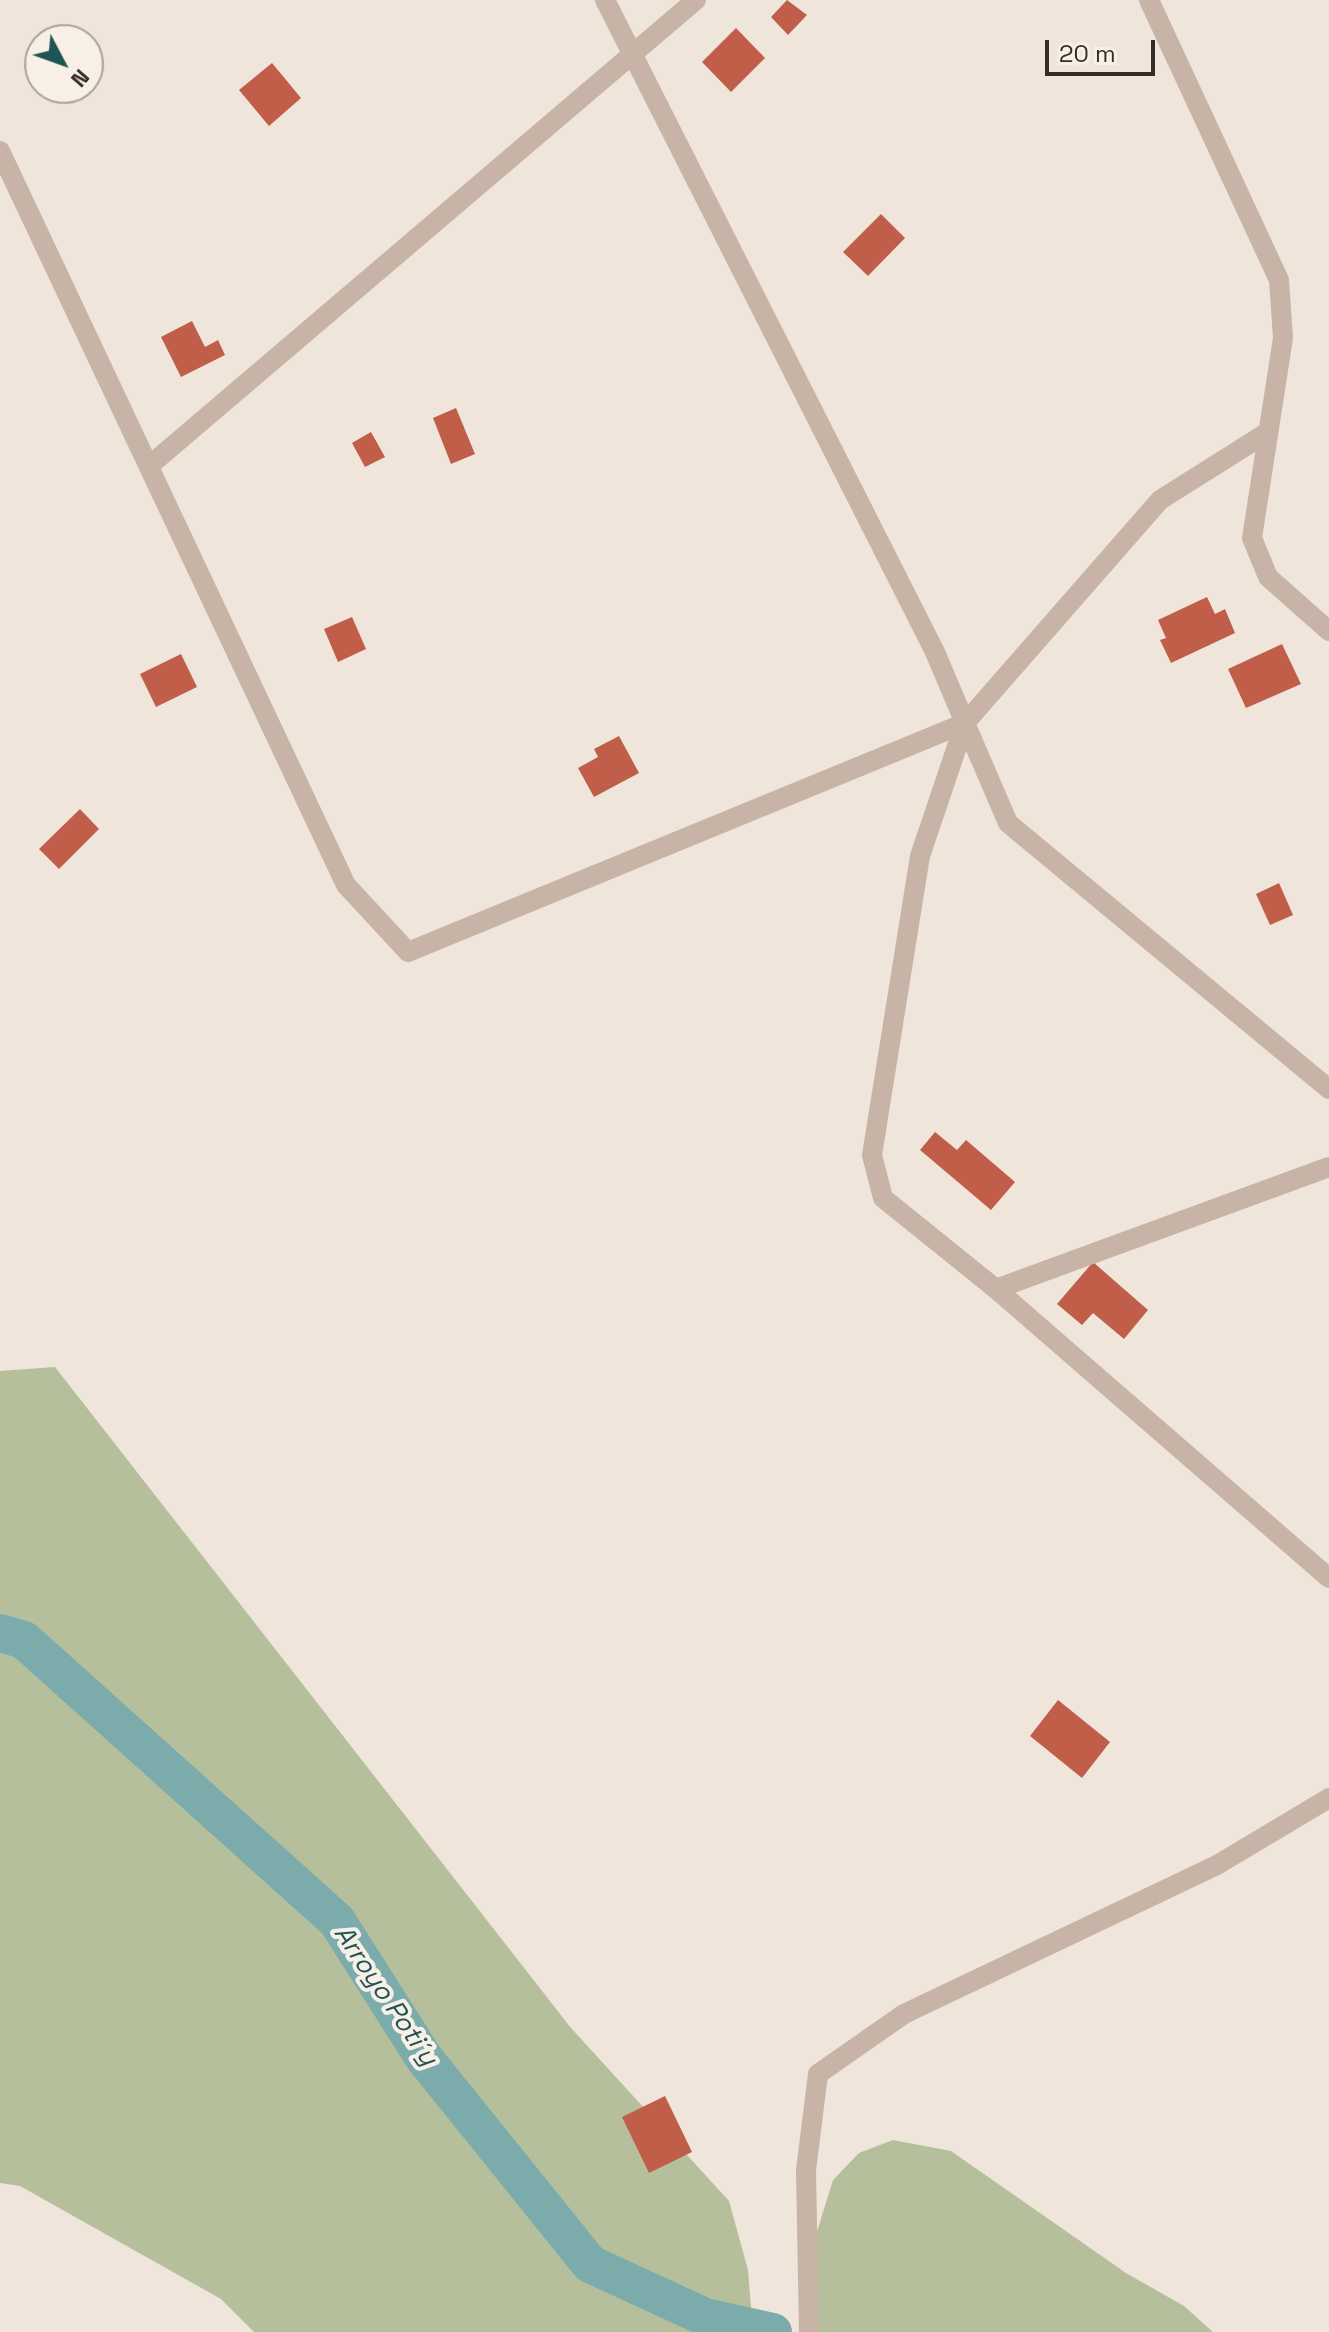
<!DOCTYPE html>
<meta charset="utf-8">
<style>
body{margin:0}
#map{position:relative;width:1329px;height:2332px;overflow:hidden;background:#f0e5db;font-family:"Space Grotesk",sans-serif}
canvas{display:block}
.north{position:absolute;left:24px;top:24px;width:80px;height:80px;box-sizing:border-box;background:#f8efe7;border:2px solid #aaa19a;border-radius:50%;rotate:131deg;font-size:22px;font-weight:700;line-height:32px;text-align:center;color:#352b27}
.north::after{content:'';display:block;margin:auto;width:28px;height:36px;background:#1f5454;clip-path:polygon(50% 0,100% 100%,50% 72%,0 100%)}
.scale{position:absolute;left:1045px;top:40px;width:110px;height:36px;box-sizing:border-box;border:4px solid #352b27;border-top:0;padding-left:10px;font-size:24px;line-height:28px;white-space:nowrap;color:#352b27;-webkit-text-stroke:6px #f8efe7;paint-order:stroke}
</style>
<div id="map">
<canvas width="1329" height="2332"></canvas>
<div class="north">N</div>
<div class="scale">20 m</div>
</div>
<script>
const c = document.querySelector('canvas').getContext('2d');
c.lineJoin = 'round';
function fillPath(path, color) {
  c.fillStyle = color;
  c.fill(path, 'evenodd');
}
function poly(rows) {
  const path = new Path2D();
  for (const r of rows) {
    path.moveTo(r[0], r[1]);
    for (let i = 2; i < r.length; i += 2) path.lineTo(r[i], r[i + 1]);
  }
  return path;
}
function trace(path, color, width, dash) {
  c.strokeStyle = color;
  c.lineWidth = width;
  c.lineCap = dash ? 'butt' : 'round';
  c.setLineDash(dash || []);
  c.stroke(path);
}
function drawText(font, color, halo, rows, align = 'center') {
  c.font = font + ' "Space Grotesk",sans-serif';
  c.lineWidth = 8;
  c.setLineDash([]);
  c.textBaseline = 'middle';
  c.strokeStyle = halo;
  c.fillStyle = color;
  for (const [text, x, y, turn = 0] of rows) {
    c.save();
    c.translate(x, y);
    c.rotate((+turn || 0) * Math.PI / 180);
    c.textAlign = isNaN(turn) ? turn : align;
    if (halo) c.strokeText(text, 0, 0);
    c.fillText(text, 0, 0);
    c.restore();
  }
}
fillPath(poly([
 [55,1367,571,2028,729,2201,748,2270,753,2332,254,2332,221,2299,20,2186,0,2183,0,1371],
 [893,2140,951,2151,1126,2273,1184,2306,1213,2332,819,2332,815,2238,833,2180,859,2153]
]), '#b5bf9c');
trace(poly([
 [0,1633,24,1640,337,1921,424,2058,590,2264,705,2317,773,2332]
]), '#7bacab', 38);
fillPath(poly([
 [787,0,807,15,788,35,771,17],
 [736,28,765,58,731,92,702,62],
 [272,63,301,98,269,126,239,90],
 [881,214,905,238,868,276,843,252],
 [192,321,205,347,218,340,225,355,181,377,161,337],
 [456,408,475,454,451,464,433,418],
 [371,432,385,457,365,467,352,443],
 [1207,597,1215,614,1225,609,1235,633,1171,663,1160,640,1166,638,1158,620],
 [352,617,366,649,338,662,324,629],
 [1282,644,1301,684,1246,708,1228,669],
 [181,654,197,687,156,707,140,674],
 [619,736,639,773,594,797,578,768,598,757,594,749],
 [80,809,99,829,59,869,39,849],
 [1279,883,1293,915,1270,925,1256,894],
 [935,1132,957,1150,966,1140,1015,1182,991,1210,920,1150],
 [1093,1262,1148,1310,1124,1339,1093,1313,1082,1325,1057,1304],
 [1058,1700,1110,1742,1082,1778,1030,1736],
 [665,2096,692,2152,649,2173,622,2117]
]), '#c05e49');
trace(poly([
 [1149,0,1279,280,1283,338,1252,538,1268,577,1329,631],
 [0,151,346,885,408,952,965,723,1160,500,1268,432],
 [149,466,696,0],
 [965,723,1008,823,1329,1089],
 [996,1289,1329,1167]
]), '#c8b4a7', 20);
trace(poly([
 [605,0,935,652,965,723,920,856,872,1155,883,1198,996,1289,1329,1578],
 [809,2332,806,2170,818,2074,904,2014,1217,1865,1329,1798]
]), '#c8b4a7', 20);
drawText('italic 26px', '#1f5454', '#f8efe7', [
 ["Arroyo Poti´y",385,1996,56]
]);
</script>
